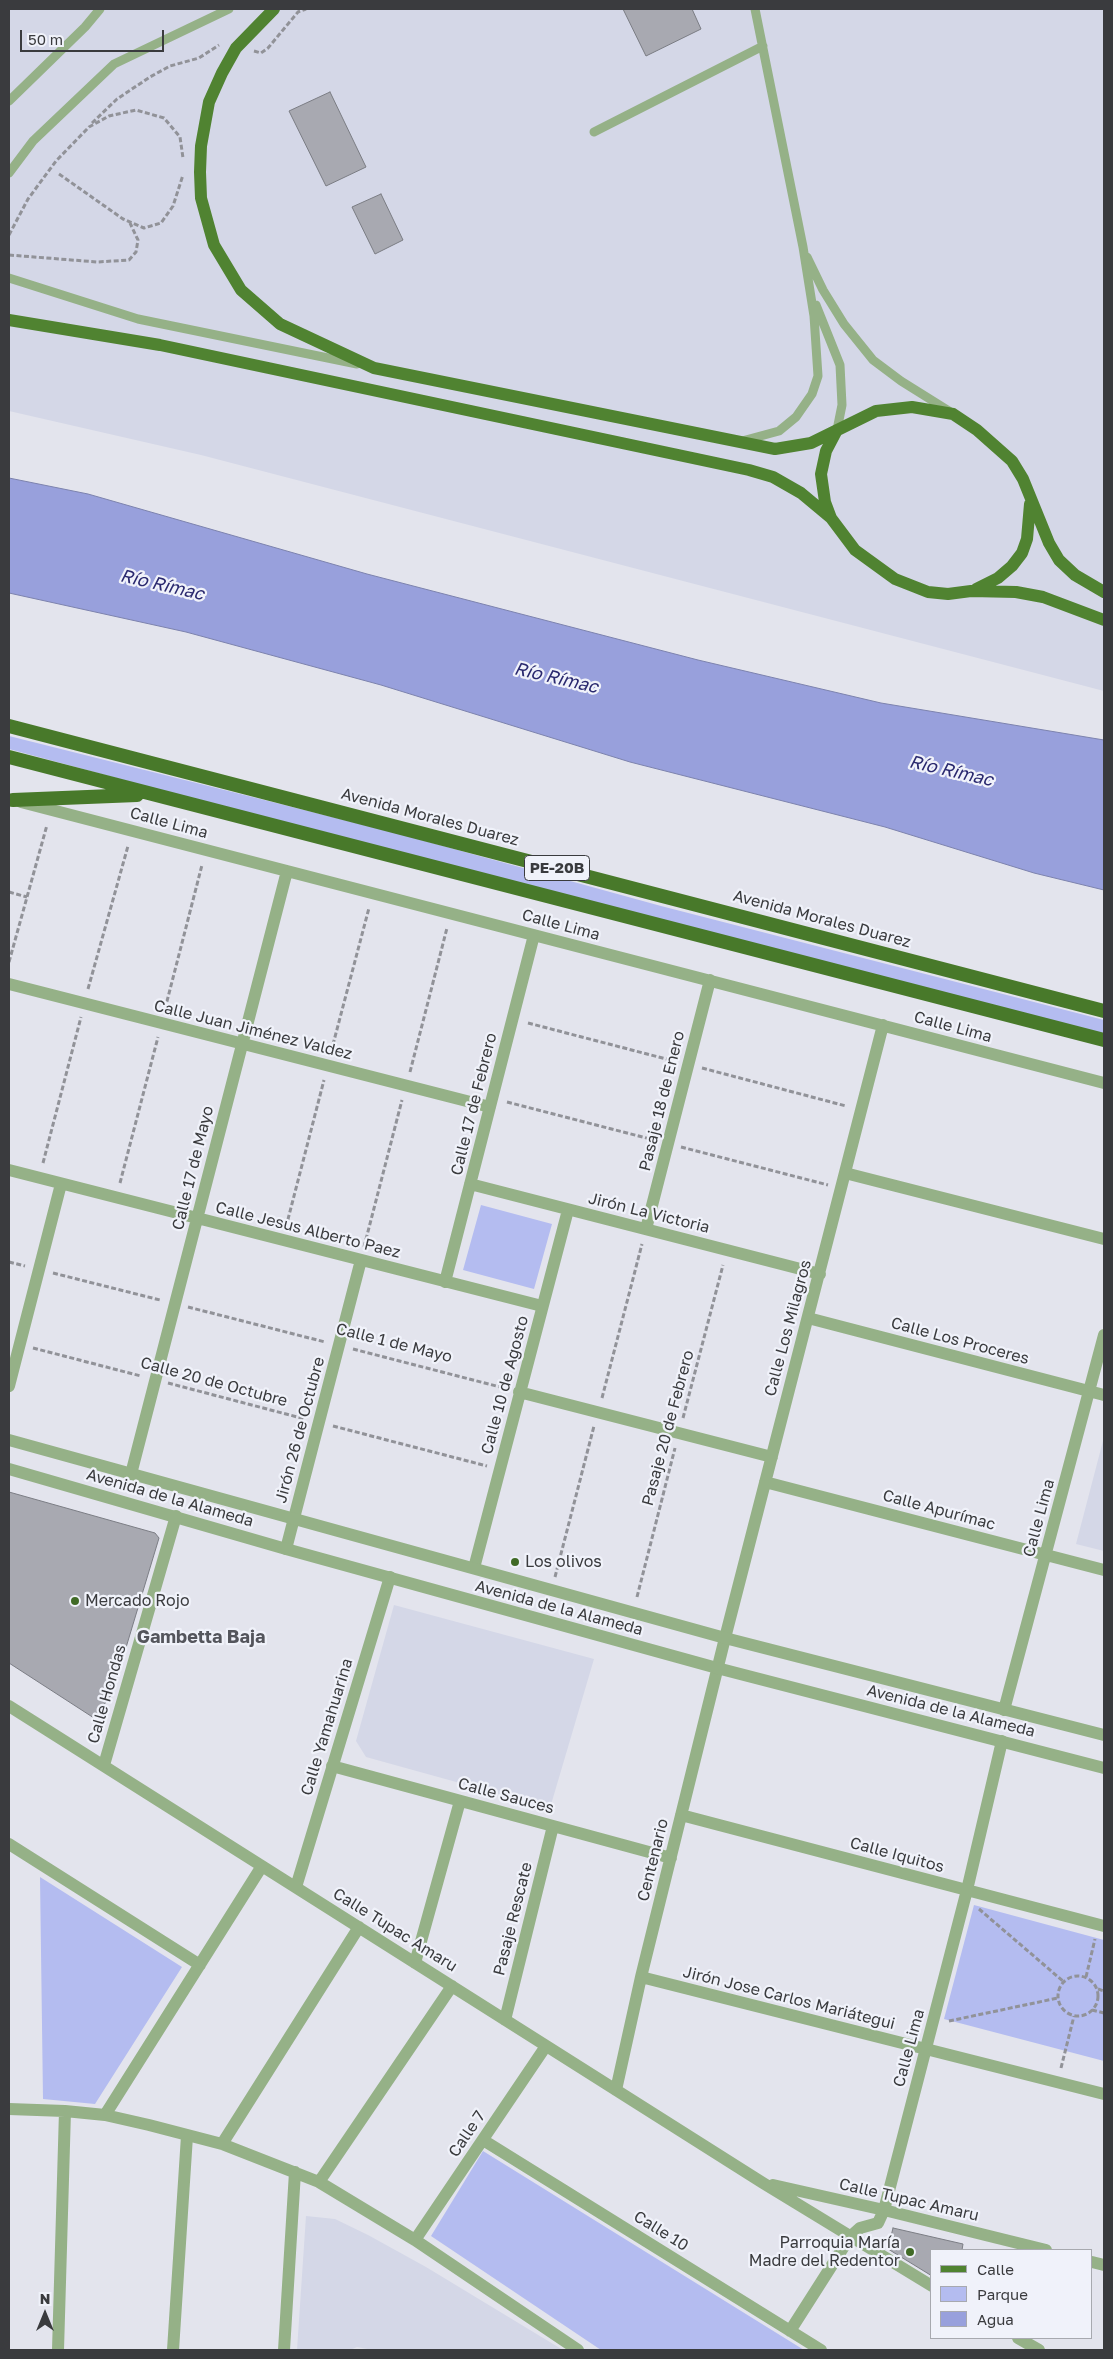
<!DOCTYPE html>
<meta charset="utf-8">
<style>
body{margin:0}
#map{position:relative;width:1113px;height:2359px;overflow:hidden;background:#e3e4ed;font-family:"Golos Text",sans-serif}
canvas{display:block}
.frame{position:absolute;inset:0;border:10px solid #3a3b3e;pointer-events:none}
.legend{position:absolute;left:930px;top:2249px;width:162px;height:90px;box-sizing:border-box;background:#f0f2fa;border:1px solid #a7a9af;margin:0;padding:6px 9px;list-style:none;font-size:15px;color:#3a3b3e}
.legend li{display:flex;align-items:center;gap:10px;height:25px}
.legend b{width:25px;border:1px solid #a7a9af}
.north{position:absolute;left:20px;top:2289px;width:50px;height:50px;-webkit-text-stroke:4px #f0f2fa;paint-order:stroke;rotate:0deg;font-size:14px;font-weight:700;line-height:20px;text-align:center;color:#3a3b3e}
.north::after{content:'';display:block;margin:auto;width:18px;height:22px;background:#3a3b3e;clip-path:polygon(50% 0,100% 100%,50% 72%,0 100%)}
.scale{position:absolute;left:20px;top:30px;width:144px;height:22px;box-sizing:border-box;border:2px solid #3a3b3e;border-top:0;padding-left:6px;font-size:15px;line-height:18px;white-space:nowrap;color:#3a3b3e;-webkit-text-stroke:4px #f0f2fa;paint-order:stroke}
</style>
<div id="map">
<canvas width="1113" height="2359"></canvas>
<div class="frame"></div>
<ul class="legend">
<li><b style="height:6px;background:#508331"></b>Calle</li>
<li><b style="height:14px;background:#b4bcf0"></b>Parque</li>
<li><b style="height:14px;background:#98a0dc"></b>Agua</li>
</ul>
<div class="north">N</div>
<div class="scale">50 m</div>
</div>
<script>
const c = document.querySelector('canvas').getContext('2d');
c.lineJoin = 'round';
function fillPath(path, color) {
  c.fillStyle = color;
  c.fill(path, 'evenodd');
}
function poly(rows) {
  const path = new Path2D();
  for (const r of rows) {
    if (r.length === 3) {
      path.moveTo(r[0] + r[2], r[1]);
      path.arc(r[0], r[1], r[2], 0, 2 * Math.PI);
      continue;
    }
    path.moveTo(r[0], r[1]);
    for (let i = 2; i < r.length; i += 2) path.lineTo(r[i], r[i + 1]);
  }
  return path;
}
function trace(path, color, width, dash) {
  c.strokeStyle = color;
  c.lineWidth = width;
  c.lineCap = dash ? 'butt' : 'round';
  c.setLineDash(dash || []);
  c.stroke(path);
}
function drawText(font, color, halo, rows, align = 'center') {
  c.font = font + ' "Golos Text",sans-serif';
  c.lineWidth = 4.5;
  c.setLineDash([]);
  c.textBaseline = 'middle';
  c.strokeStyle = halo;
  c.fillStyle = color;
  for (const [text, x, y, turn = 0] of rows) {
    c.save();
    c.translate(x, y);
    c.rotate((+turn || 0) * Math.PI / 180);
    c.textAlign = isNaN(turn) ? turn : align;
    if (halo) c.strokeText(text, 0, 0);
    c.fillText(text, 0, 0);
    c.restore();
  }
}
fillPath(poly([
 [9,9,1104,9,1104,691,201,455,9,411],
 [1104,1437,1104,1551,1076,1544],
 [394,1605,594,1659,550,1808,366,1757,356,1741],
 [306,2216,335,2219,368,2235,426,2267,563,2350,372,2350,357,2347,350,2350,297,2350]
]), '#d4d7e7');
fillPath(poly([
 [9,736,396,833,661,906,1104,1020,1104,1034,353,842,9,749],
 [481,1205,552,1224,534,1289,463,1270],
 [40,1877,182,1967,95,2104,43,2099],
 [974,1905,1104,1940,1104,2061,944,2019],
 [483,2151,804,2350,601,2350,431,2236]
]), '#b4bcf0');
const water = poly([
 [9,478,88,494,367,574,698,660,881,703,1104,740,1104,890,1034,873,885,827,630,762,381,685,186,632,9,593,9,478]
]);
fillPath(water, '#98a0dc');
trace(water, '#7c82ad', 1);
const building = poly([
 [623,9,692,9,701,29,646,56,623,9],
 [330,92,366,167,326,186,289,111,330,92],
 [381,194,403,240,375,254,352,207,381,194],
 [9,1492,155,1533,159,1538,112,1694,94,1718,9,1663,9,1492],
 [893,2228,963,2244,962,2250,932,2250,932,2276,888,2249,893,2228]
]);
fillPath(building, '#a8a9b1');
trace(building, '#7b7d84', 1);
trace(poly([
 [254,51,261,53,268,48,298,12,306,9],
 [92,123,117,99,150,77,170,66,199,58,219,45],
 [59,174,123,219,144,228,161,223,173,206,183,175],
 [9,235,28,199,56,161,89,127,109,116,136,110,164,118,180,137,183,158],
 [9,255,97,262,129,260,136,252,138,240,130,223],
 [9,892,27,897],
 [9,962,47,825],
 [88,989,128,846],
 [165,1009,202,865],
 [528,1023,674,1061],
 [331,1052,369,908],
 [702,1068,846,1106],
 [410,1072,447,928],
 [507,1102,654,1140],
 [681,1147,828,1185],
 [43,1163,81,1017],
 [120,1183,158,1037],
 [286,1227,324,1080],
 [364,1247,402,1100],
 [9,1262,25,1266],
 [53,1273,160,1300],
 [188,1307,325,1342],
 [33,1348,141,1376],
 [353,1349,504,1388],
 [168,1383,305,1419],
 [602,1398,642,1244],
 [683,1418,723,1265],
 [333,1426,487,1466],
 [555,1577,594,1426],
 [637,1597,675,1448],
 [979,1909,1064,1982],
 [1078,1996,20],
 [1086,1977,1095,1939],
 [1098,1989,1104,1991],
 [1092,2010,1104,2013],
 [949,2021,1058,1998],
 [1061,2068,1074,2016]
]), '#919298', 3, [5, 2.5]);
trace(poly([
 [9,101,85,27,100,9],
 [594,132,763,46],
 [9,173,33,141,114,64,229,9],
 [807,257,823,290,844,324,873,360,901,381,949,411],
 [9,278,138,319,357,364],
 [816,305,840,365,842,405,837,430],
 [742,441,779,431,796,417,812,394,818,376,814,316,803,247,755,9]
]), '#95b187', 9);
trace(poly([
 [21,802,1104,1083],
 [9,984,490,1107],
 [9,1170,542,1306],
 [845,1173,1104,1239],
 [470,1184,820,1274],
 [646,1229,710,980],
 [445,1282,534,935],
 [808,1318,1104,1395],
 [9,1386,61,1184],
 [519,1392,772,1457],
 [131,1474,287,871],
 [765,1482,1104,1570],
 [286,1549,361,1260],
 [474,1568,568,1210],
 [9,1706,763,2183,932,2286],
 [1004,1710,1104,1335],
 [104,1765,176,1516],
 [332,1766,671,1858],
 [681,1815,1104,1926],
 [9,1844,200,1965],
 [296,1887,390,1577],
 [415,1963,460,1801],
 [641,1977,1104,2094],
 [505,2020,553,1826],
 [616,2090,641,1977,725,1638,883,1025],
 [9,2109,65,2111,105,2115,149,2125,222,2144,319,2182,415,2240,578,2350],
 [105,2115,262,1866],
 [483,2140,821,2350],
 [222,2144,359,1927],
 [319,2182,452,1986],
 [773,2185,884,2210,1046,2250],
 [415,2240,546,2046],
 [1092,2262,1104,2265],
 [790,2331,850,2237,860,2228,878,2223,884,2210,967,1890,1002,1741],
 [1018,2338,1039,2350],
 [58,2350,65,2111],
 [173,2350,187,2136],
 [284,2350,295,2172]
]), '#95b187', 12);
trace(poly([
 [9,1440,725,1638,1104,1735],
 [9,1469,286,1549,717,1668,1104,1768]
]), '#95b187', 12);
trace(poly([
 [274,9,236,48,222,73,209,102,201,146,200,172,201,198,214,245,241,290,280,324,374,368,775,449,811,443,876,411,912,407,953,414,977,430,1012,461,1023,479,1049,543,1059,560,1075,575,1104,592],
 [9,320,160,345,749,470,773,477,801,493,831,518],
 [837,430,826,451,821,474,825,502,831,518,855,550,895,579,928,592,948,594,971,591,1016,592,1043,597,1104,620],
 [976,589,998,578,1012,566,1022,553,1027,539,1030,504]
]), '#508331', 12);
trace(poly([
 [9,726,1104,1011],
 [9,757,1104,1040],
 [13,800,137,795]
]), '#48792a', 14);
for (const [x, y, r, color] of [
 [515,1562,5,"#406a26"],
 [75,1601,5,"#406a26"],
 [910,2252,5,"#406a26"]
]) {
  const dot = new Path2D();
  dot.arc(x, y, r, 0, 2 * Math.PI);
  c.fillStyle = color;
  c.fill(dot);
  trace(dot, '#f0f2fa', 2);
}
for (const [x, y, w] of [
 [557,868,65]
]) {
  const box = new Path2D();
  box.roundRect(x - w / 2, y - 12.5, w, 25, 4);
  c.fillStyle = '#f0f2fa';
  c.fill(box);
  trace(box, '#3a3b3e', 1);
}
drawText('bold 15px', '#3a3b3e', null, [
 ["PE-20B",557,868]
]);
drawText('16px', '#3a3b3e', '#f0f2fa', [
 ["Avenida Morales Duarez",430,817,15],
 ["Calle Lima",169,823,15],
 ["Avenida Morales Duarez",822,919,15],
 ["Calle Lima",561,925,15],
 ["Calle Lima",953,1027,15],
 ["Calle Juan Jiménez Valdez",253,1030,14],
 ["Pasaje 18 de Enero",662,1101,-76],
 ["Calle 17 de Febrero",474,1104,-76],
 ["Calle 17 de Mayo",193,1168,-76],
 ["Jirón La Victoria",649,1213,14],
 ["Calle Jesus Alberto Paez",308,1230,14],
 ["Calle Los Milagros",788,1328,-75],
 ["Calle Los Proceres",960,1341,15],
 ["Calle 1 de Mayo",394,1343,14],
 ["Calle 20 de Octubre",214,1382,15],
 ["Calle 10 de Agosto",505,1385,-75],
 ["Pasaje 20 de Febrero",668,1428,-75],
 ["Jirón 26 de Octubre",300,1430,-75],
 ["Avenida de la Alameda",170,1498,16],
 ["Calle Apurímac",939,1510,15],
 ["Calle Lima",1039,1518,-75],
 ["Avenida de la Alameda",559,1608,15],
 ["Calle Hondas",107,1694,-74],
 ["Avenida de la Alameda",951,1711,14],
 ["Calle Yamahuarina",327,1727,-73],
 ["Calle Sauces",506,1796,15],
 ["Calle Iquitos",897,1855,15],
 ["Centenario",653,1860,-76],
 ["Pasaje Rescate",513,1919,-76],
 ["Calle Tupac Amaru",395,1930,32],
 ["Jirón Jose Carlos Mariátegui",789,1998,14],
 ["Calle Lima",909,2048,-75],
 ["Calle 7",467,2134,-56],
 ["Calle Tupac Amaru",909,2200,13],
 ["Calle 10",661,2231,32]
]);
drawText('16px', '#3a3b3e', '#f0f2fa', [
 ["Los olivos",525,1562],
 ["Mercado Rojo",85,1601],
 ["Parroquia María",900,2243,"right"],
 ["Madre del Redentor",900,2261,"right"]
], 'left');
drawText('italic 18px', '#2a296f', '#f0f2fa', [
 ["Río Rímac",162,585,13],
 ["Río Rímac",556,678,13],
 ["Río Rímac",951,771,13]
]);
drawText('bold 18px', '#54555c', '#f0f2fa', [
 ["Gambetta Baja",201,1637]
]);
</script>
